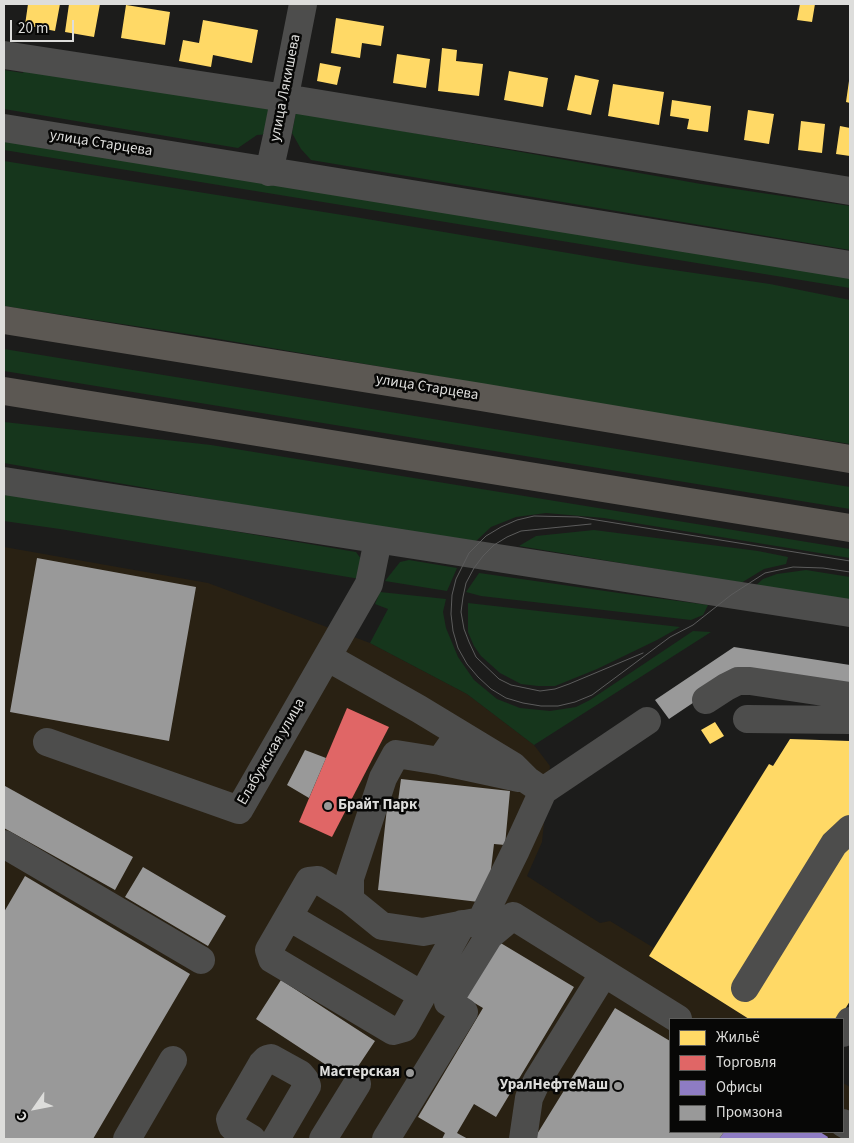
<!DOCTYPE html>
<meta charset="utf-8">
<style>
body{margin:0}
#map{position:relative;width:854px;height:1143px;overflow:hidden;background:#1c1c1b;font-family:"Source Sans 3",sans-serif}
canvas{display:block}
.frame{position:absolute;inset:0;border:5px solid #dddddb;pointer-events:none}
.legend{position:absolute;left:669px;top:1018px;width:175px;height:115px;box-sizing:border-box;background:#070706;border:1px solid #5d5d5b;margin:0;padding:6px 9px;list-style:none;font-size:15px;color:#dddddb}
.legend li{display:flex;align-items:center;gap:10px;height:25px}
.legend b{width:25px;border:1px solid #5d5d5b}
.north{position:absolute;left:10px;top:1083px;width:50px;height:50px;-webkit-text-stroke:4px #070706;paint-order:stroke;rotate:237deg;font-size:14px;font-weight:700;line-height:20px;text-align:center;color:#dddddb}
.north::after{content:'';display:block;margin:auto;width:18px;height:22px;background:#dddddb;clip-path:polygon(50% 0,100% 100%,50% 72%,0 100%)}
.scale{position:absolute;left:10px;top:20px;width:64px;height:22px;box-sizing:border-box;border:2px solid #dddddb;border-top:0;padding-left:6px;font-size:15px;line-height:18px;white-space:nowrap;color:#dddddb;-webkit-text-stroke:4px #070706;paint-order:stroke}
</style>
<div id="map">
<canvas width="854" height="1143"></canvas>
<div class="frame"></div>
<ul class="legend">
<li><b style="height:14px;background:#ffd966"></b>Жильё</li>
<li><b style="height:14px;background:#e06666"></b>Торговля</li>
<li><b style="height:14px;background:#8e7cc3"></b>Офисы</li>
<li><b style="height:14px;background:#999"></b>Промзона</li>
</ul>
<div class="north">С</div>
<div class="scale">20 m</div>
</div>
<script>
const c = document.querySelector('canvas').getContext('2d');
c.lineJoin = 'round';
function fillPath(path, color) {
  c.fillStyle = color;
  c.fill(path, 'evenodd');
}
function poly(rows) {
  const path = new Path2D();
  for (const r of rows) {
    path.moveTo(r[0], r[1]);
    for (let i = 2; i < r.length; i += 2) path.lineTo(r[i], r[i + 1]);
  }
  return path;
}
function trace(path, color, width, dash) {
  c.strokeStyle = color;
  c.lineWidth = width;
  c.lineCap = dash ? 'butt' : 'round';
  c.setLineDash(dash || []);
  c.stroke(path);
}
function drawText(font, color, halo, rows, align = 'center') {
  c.font = font + ' "Source Sans 3",sans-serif';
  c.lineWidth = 5;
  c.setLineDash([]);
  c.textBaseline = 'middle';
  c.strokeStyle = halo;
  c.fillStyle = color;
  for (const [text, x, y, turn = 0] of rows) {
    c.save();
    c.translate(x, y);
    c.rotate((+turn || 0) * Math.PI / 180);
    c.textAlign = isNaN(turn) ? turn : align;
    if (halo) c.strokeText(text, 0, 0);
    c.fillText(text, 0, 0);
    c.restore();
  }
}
fillPath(poly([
 [4,547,208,583,370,643,467,694,534,745,550,766,542,842,527,876,600,923,610,921,654,948,649,957,749,1019,670,1019,670,1132,843,1132,843,1083,850,1087,850,1139,4,1139]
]), '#292113');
fillPath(poly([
 [24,63,281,100,272,134,257,135,238,148,4,109,4,70,23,73],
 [296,112,701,184,850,206,850,250,311,160,301,149,292,133],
 [4,141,850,278,850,288,4,150],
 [4,161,355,217,639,265,770,284,850,300,850,444,611,406,207,337,4,306],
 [4,349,850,487,850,509,4,371],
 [4,422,211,445,850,549,850,558,604,518,546,513,516,517,491,527,474,543,249,506,4,463],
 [4,492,356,552,364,563,360,579,60,529,4,521],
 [594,530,758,551,788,557,786,564,764,569,741,583,519,546,536,536],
 [409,560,457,568,447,591,385,581,400,562],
 [806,570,850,577,850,603,753,588,763,579,777,574],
 [479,573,619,593,708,605,703,615,691,620,481,596,466,592],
 [380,592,446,599,443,612,446,628,458,657,474,680,497,699,520,708,550,711,576,707,590,700,693,631,711,632,534,745,467,694,370,643,388,609,375,604],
 [468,603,680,627,657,640,597,669,555,686,538,686,521,684,500,673,481,656,474,646,468,632]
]), '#16361c');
fillPath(poly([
 [28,4,60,4,55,31,25,25],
 [69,4,100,4,94,37,65,32],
 [800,4,815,4,812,22,797,20],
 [126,5,170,12,165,45,121,38],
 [336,18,384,26,381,46,362,43,360,58,331,53],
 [203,20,258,30,252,63,213,55,211,67,179,61,183,40,199,43],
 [442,48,457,50,456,61,483,64,479,96,438,91],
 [397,54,430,59,426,88,393,83],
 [320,63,341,67,337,85,317,81],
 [509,71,548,78,543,107,504,100],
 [575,75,599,80,591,115,567,110],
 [849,81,850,81,850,103,846,102],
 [613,84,664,92,659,125,608,116],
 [672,100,711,106,708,132,687,129,689,119,670,116],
 [748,110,774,114,769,144,744,140],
 [801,121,825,124,822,153,798,150],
 [840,126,850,128,850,156,836,154],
 [715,722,724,736,710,744,701,730],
 [790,739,850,741,850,1001,839,1019,749,1019,649,956,769,764,773,766]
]), '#ffd966');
fillPath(poly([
 [347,708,389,727,332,837,299,822]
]), '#e06666');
fillPath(poly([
 [724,1132,820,1132,828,1137,827,1139,719,1139]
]), '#8e7cc3');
fillPath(poly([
 [37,558,196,587,169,741,10,712],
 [734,647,850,665,850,691,736,674,669,719,655,700],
 [305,750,326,758,309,798,287,785],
 [401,779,510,791,505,845,494,844,487,903,378,890,387,808,397,809],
 [5,786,133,857,115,890,4,828,4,789],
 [143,867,226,916,208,946,125,897],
 [25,876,190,974,93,1139,4,1139,4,912],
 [494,939,574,987,496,1117,474,1104,457,1133,468,1139,442,1139,445,1133,418,1117,483,1008,461,995],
 [281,980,375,1041,349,1080,256,1019],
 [615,1008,670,1041,670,1132,724,1132,719,1139,534,1139]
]), '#999');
trace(poly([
 [4,55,285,98,850,191],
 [4,128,850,265],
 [269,172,277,136,303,4],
 [4,481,850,613],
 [327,657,419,709,513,766,527,780,543,791],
 [706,700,726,687,738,681,750,681,850,696],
 [747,719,850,720],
 [459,734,440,761,396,754,383,778,350,878,350,900,382,926,423,932,481,921,516,850,543,791,647,721],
 [47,742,239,810,369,584,378,540],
 [440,761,519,778],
 [4,844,201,960],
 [350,900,318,880,309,881,269,950,272,959,393,1031,404,1028,462,924],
 [289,917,422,995],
 [745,988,834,844,850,829],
 [843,1033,850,1021],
 [843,1123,850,1127],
 [127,1139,173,1060],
 [252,1139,237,1130,232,1126,230,1119,262,1064,267,1059,271,1058,300,1074,305,1080,307,1086,276,1139],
 [323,1139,357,1084],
 [386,1139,464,1012,448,1002,489,936,513,916,678,1019],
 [523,1139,529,1098,537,1081,604,973]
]), '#4d4d4c', 28);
trace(poly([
 [4,320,481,397,850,459],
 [4,391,850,528]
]), '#5c5853', 28);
trace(poly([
 [591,524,521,531,507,537,494,545,483,556,474,568,466,583,463,597,461,612,464,629,469,642,476,657,499,679,511,685,540,691,555,689,569,684,643,653],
 [850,561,578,517,534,516,517,520,501,527,486,536,469,553,456,579,452,595,451,614,453,631,458,648,467,664,478,677,491,689,506,698,523,703,541,706,558,706,575,702,592,695,670,637,693,625,731,595,765,573,793,567,823,568,850,572]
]), '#5c5c5c', 1);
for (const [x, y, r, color] of [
 [328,806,5,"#999998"],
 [410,1073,5,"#999998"],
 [618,1086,5,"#999998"]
]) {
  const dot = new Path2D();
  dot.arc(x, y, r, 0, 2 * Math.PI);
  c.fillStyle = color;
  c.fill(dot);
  trace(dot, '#070706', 2);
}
drawText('15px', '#dddddb', '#070706', [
 ["улица Лякишева",286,88,-79],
 ["улица Старцева",101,144,9],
 ["улица Старцева",427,388,9],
 ["Елабужская улица",272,752,-60]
]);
drawText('bold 15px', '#dddddb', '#070706', [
 ["Брайт Парк",338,806,"left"],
 ["Мастерская",400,1073],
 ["УралНефтеМаш",608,1086]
], 'right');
</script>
